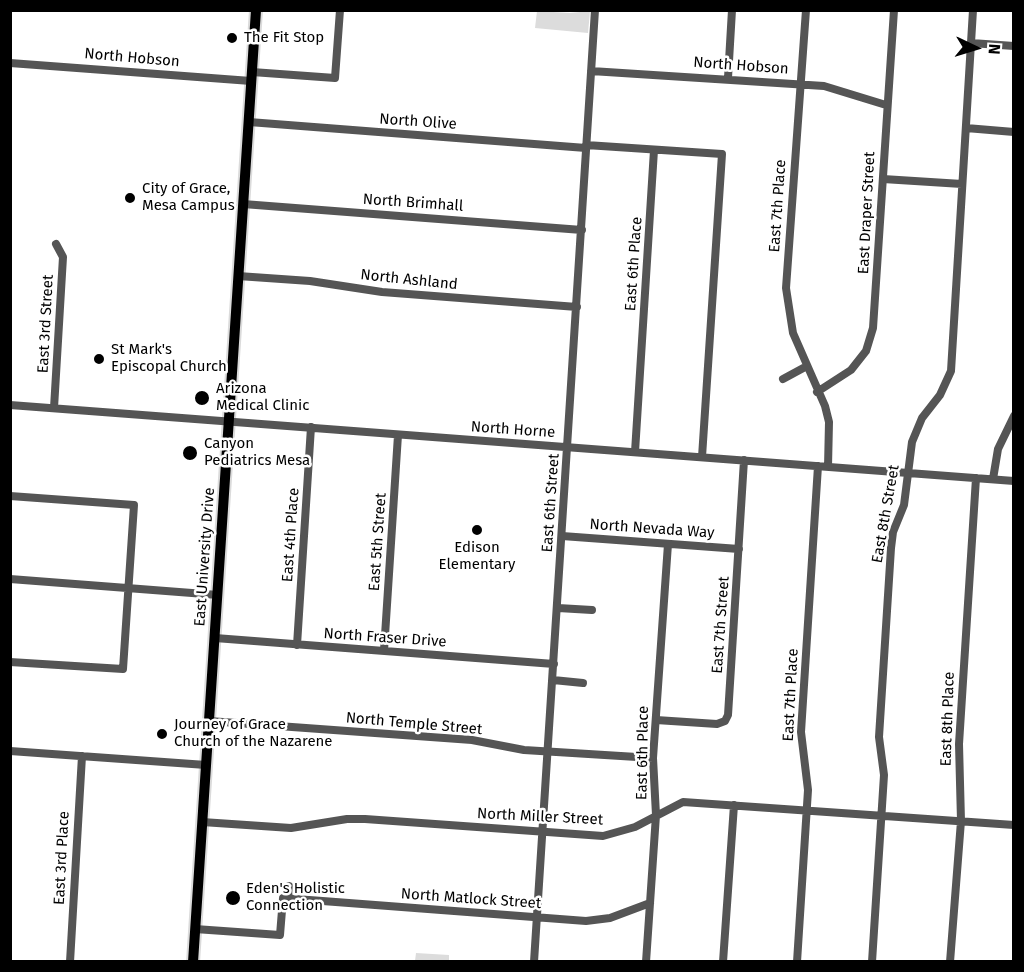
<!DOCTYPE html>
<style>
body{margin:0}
#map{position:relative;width:1024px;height:972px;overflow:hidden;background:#fff;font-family:"Fira Sans",sans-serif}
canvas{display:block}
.frame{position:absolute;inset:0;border:12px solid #000;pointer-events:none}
.north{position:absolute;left:946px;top:18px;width:60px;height:60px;-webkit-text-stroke:4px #fff;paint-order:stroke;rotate:94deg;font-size:16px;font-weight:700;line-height:24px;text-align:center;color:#000}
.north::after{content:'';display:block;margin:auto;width:21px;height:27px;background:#000;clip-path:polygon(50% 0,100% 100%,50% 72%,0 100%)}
</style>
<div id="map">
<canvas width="1024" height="972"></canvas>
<div class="frame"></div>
<div class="north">N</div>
</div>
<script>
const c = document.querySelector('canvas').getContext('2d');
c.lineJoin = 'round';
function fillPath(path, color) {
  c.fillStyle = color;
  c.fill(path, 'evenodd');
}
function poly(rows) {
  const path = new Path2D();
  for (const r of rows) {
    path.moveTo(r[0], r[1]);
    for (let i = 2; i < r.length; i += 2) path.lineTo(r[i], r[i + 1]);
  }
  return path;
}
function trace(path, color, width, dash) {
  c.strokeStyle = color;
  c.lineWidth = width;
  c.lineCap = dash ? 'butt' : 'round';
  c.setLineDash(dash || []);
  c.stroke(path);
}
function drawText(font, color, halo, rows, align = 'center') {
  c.font = font + ' "Fira Sans",sans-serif';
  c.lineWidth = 5;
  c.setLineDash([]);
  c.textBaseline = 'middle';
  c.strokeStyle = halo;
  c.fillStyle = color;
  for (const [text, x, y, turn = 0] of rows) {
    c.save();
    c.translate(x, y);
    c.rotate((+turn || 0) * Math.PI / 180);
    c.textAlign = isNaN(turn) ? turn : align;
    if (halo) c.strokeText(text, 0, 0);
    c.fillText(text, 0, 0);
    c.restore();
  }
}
fillPath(poly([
 [537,11,570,13,590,11,588,33,535,28],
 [416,953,449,955,449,961,415,961]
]), '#dcdcdc');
const major = poly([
 [193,962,256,10]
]);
trace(major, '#dbdbdb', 14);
trace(poly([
 [806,10,786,288,793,333,825,406,829,422,828,467],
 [971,43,1014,46],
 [10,63,251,81],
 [591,71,824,86,886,105],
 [252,72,335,78,340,10],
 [728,78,732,10],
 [249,122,586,148],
 [966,128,1014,132],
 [586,145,722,154,702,457],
 [883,179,962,184],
 [243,204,582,230],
 [238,276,310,281,382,292,577,307],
 [783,379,807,366],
 [817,392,851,370,866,351,873,328,894,10],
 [10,405,1014,481],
 [54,408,63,257,56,244],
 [635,452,654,150],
 [993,479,998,449,1014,416],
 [10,496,134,505,123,669,10,662],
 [562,536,739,549],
 [10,579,218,595],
 [558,608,592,610],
 [215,638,554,664],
 [297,645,311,427],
 [384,651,398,435],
 [553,680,583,683],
 [656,720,717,724,725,721,728,715,744,460],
 [209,721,472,740,524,750,653,758],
 [10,751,206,765],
 [202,822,291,828,347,819,365,819,603,836,635,827,683,802,1014,825],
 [288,898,289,886],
 [195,929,280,935,283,898,586,921,610,918,650,903],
 [70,962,82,756],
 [534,962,595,10],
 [646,962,656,815,653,758,668,544],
 [723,962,734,805],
 [797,962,808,790,801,732,818,466],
 [872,962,884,775,879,737,891,548,893,532,904,505,912,442,922,418,940,395,951,371,973,10],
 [950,962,961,821,959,744,976,478]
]), '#555', 8);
trace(major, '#000', 10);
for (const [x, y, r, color] of [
 [232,38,6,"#000"],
 [130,198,6,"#000"],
 [99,359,6,"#000"],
 [202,398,8,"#000"],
 [190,453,8,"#000"],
 [477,530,6,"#000"],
 [162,734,6,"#000"],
 [233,898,8,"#000"]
]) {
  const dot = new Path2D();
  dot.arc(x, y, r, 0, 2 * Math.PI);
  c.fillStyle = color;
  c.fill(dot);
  trace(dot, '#fff', 2);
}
drawText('15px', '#000', '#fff', [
 ["The Fit Stop",244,38],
 ["City of Grace,",142,189],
 ["Mesa Campus",142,206],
 ["St Mark's",111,350],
 ["Episcopal Church",111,367],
 ["Arizona",216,389],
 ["Medical Clinic",216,406],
 ["Canyon",204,444],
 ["Pediatrics Mesa",204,461],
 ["Edison",477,548,"center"],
 ["Elementary",477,565,"center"],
 ["Journey of Grace",174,725],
 ["Church of the Nazarene",174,742],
 ["Eden's Holistic",246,889],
 ["Connection",246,906]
], 'left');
drawText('15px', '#000', '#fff', [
 ["North Hobson",132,58,5],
 ["North Hobson",741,66,4],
 ["North Olive",418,122,4],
 ["North Brimhall",413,203,4],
 ["East 7th Place",778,206,-86],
 ["East Draper Street",867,213,-87],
 ["East 6th Place",634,264,-86],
 ["North Ashland",409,280,6],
 ["East 3rd Street",46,324,-87],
 ["North Horne",513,430,4],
 ["East 6th Street",551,503,-86],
 ["East 8th Street",886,514,-80],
 ["North Nevada Way",652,529,4],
 ["East 4th Place",291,535,-86],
 ["East 5th Street",378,542,-86],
 ["East University Drive",205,557,-86],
 ["East 7th Street",721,625,-86],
 ["North Fraser Drive",385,638,4],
 ["East 7th Place",791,695,-87],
 ["East 8th Place",948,719,-88],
 ["North Temple Street",414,724,5],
 ["East 6th Place",643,753,-89],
 ["North Miller Street",540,817,3],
 ["East 3rd Place",62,858,-87],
 ["North Matlock Street",471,899,4]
]);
</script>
